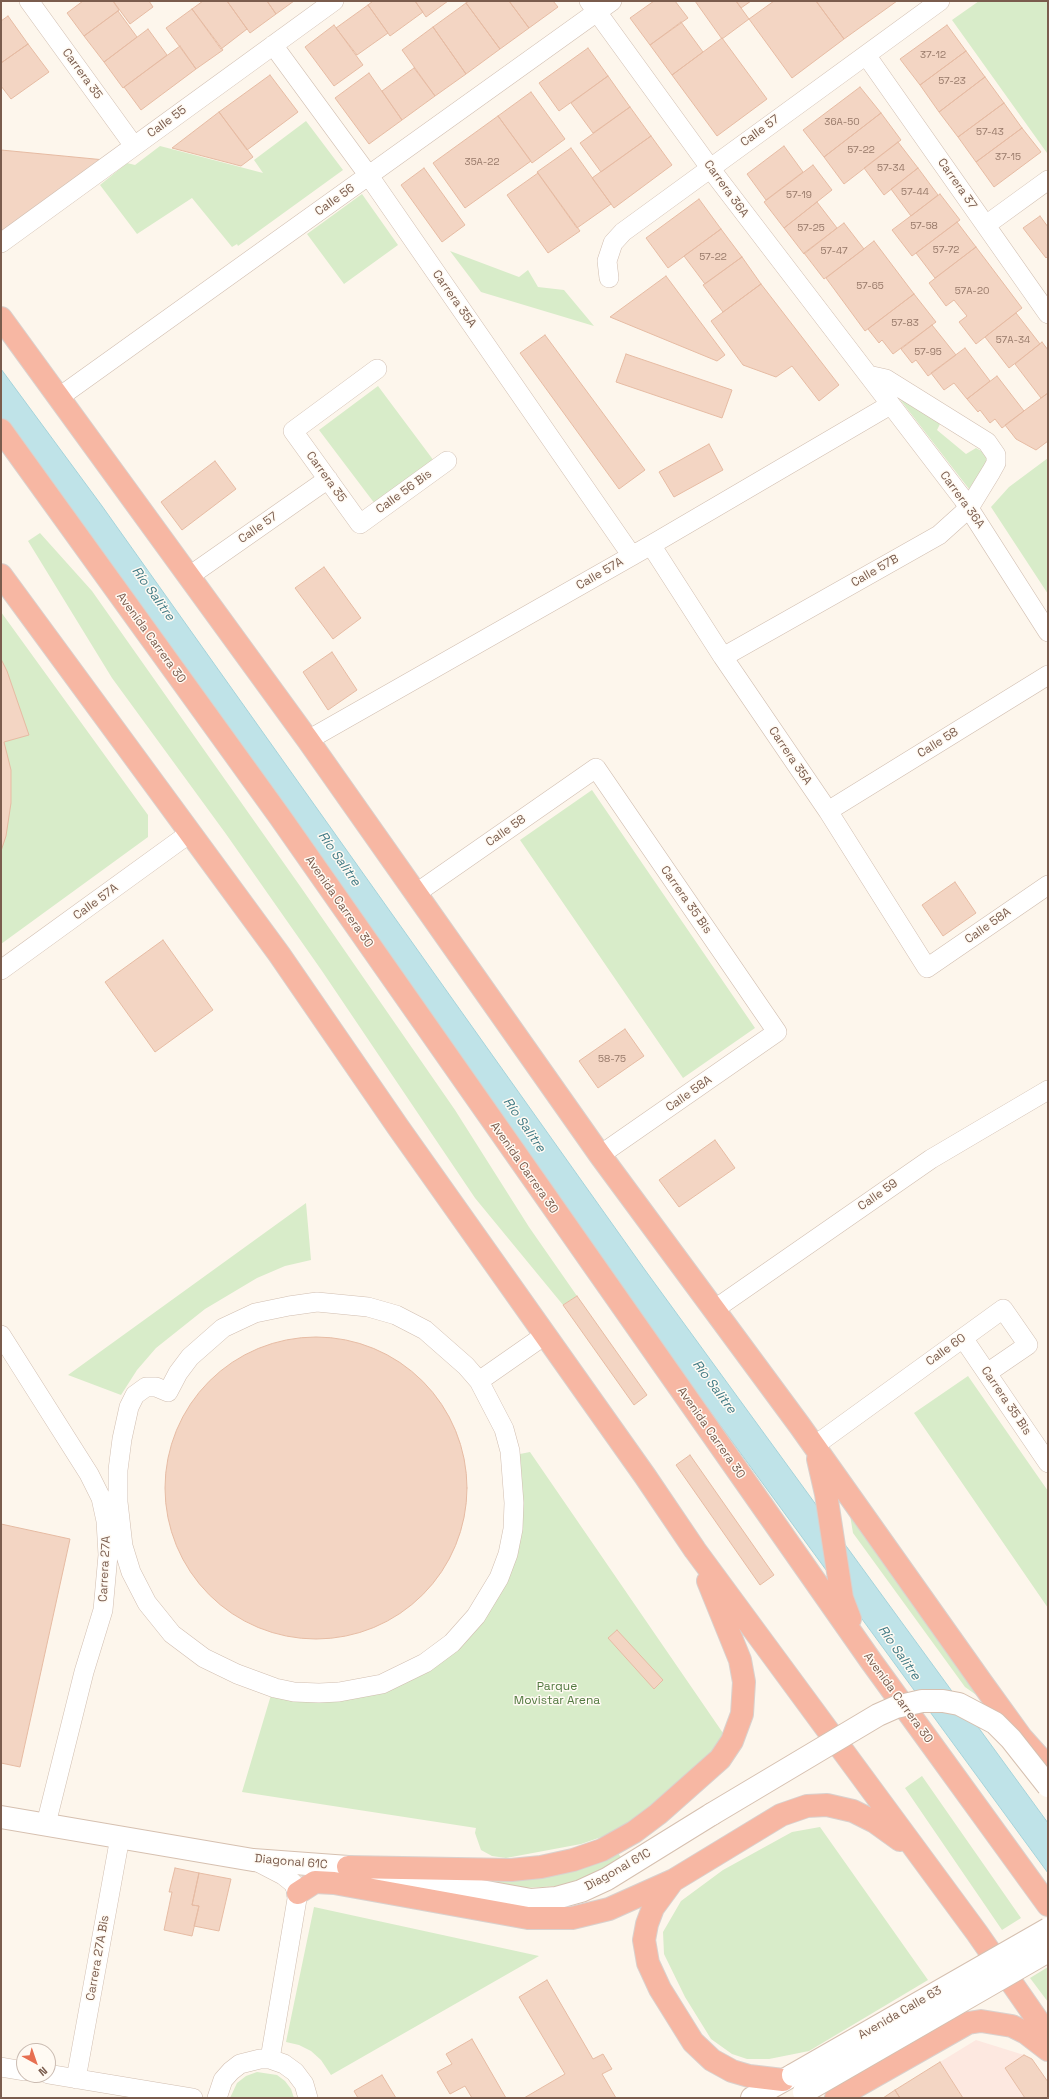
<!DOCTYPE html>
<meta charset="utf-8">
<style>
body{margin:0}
#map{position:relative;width:1049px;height:2099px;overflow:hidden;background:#fdf6ec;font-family:"Space Grotesk",sans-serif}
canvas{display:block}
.frame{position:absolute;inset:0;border:2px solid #7a5c4d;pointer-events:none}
.north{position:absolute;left:16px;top:2043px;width:40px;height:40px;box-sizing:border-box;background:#fffaf3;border:1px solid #cabbb1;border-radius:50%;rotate:140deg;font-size:11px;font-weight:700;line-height:16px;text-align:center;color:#7a5c4d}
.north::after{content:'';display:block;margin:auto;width:14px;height:18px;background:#e76f51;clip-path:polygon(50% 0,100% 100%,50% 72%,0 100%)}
</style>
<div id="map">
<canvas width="1049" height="2099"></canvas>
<div class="frame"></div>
<div class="north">N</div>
</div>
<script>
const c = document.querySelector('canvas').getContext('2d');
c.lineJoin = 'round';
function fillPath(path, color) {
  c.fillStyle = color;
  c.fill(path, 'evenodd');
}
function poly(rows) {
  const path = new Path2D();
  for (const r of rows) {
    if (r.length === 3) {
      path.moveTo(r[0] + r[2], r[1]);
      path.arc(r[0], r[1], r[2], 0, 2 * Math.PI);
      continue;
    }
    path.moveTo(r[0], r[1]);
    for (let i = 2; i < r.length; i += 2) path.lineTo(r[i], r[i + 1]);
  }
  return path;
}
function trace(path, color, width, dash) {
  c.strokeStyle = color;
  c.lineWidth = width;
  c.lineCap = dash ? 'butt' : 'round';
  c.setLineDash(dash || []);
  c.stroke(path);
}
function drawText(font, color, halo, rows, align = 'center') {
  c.font = font + ' "Space Grotesk",sans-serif';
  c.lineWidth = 3;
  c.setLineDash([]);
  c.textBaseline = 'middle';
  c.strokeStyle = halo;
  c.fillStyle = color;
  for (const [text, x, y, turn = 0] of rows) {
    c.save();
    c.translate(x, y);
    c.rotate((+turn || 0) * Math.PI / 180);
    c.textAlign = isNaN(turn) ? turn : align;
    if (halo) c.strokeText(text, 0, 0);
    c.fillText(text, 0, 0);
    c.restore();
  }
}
fillPath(poly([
 [976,2040,1024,2055,1005,2068,1025,2098,963,2098,940,2062]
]), '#fde8e0');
fillPath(poly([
 [979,1,1048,1,1047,153,952,20],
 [306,121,343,170,238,246,237,244,232,247,192,198,137,234,100,185,127,163,135,165,160,146,263,173,254,160],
 [362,194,398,245,344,284,307,234],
 [450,251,519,277,528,270,538,287,564,290,594,326,481,292],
 [378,386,434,461,375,504,319,430],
 [895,393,940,424,937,430,966,454,976,448,985,453,988,458,986,463,969,489],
 [1048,458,1048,594,991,507,1009,487],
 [40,533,92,591,300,886,455,1110,529,1227,577,1296,563,1305,475,1198,322,971,226,834,112,678,28,541],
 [1,612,148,815,148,837,1,944],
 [592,790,755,1028,683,1078,520,840],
 [306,1203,311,1260,285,1266,257,1278,205,1309,156,1348,137,1370,121,1395,68,1375],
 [968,1376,1048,1491,1048,1608,914,1413],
 [530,1452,725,1736,703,1766,629,1823,613,1833,581,1844,506,1858,492,1856,481,1850,475,1833,476,1828,242,1792,274,1685,293,1688,382,1681,459,1632,505,1553,505,1457],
 [849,1509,982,1699,965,1687,853,1533],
 [922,1776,1021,1918,1002,1930,905,1788],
 [820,1827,928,1980,809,2051,769,2059,747,2059,732,2054,711,2039,685,1997,664,1954,663,1932,681,1901,723,1870,792,1832],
 [618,1853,624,1862,579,1881,559,1886,524,1888,478,1881],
 [314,1907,539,1956,331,2075,321,2060,311,2051,299,2045,286,2042],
 [1048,1967,1048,2002,1030,1978],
 [257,2072,277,2075,285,2081,291,2089,294,2098,230,2098,237,2083,246,2076]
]), '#d8ecc9');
const water = poly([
 [1,369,102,506,645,1270,1048,1823,1048,1873,613,1279,1,425,1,369]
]);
fillPath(water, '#bfe3e8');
trace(water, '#a5d3da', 1);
const building = poly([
 [83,1,113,1,119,10,84,36,67,13,83,1],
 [113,1,149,1,153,7,130,24,113,1],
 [203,1,227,1,247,29,221,49,192,9,203,1],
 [227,1,267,1,276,14,250,33,227,1],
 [267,1,294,1,276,14,267,1],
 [373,1,415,1,423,12,390,36,368,5,373,1],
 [415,1,448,1,426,17,415,1],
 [469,1,509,1,529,28,500,49,466,3,469,1],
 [509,1,553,1,558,7,529,28,509,1],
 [654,1,675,1,688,18,650,45,630,18,654,1],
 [695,1,736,1,749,19,722,39,695,1],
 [736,1,751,1,741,8,736,1],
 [774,1,816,1,844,39,792,78,749,19,774,1],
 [816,1,897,1,844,39,816,1],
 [466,3,500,49,466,74,433,27,466,3],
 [368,5,388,33,357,55,336,28,368,5],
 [192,9,223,50,196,69,166,28,192,9],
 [118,11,137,37,104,62,84,36,118,11],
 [8,16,28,44,1,63,1,21,8,16],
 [681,22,703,52,672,75,650,45,681,22],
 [334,25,363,65,334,86,305,47,334,25],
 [947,25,966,51,920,85,900,59,947,25],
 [433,27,466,74,435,96,402,50,433,27],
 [148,29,167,55,123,88,104,62,148,29],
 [722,38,767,99,717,136,672,75,722,38],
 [28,44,49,72,11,99,1,86,1,63,28,44],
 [180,46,196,69,141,110,124,87,180,46],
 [588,48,608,76,559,111,539,83,588,48],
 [966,51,985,77,939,112,920,85,966,51],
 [414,68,435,96,402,120,382,91,414,68],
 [369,73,402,120,369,144,335,98,369,73],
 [270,75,298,112,247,150,219,112,270,75],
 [608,76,630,107,593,133,571,103,608,76],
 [985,77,1004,103,958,137,939,112,985,77],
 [860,87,881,113,824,157,803,130,860,87],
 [531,92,565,139,532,163,498,116,531,92],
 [1004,103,1022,128,976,162,958,137,1004,103],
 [630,107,651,136,601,172,580,143,630,107],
 [219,112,253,157,241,166,172,148,219,112],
 [881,113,901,140,844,184,824,157,881,113],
 [498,116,531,161,465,208,433,163,498,116],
 [1022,128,1041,152,994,187,976,162,1022,128],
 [651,136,672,165,614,208,592,178,651,136],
 [898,142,918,168,884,195,864,168,898,142],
 [784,146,803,172,766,200,747,174,784,146],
 [571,148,611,204,577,228,537,172,571,148],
 [1,150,105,160,1,232,1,150],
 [813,165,832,190,784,228,764,202,813,165],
 [424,168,465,225,442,242,401,185,424,168],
 [918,168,938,195,911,216,891,189,918,168],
 [538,173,580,231,548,253,507,195,538,173],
 [940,194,960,220,912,256,892,230,940,194],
 [699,199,721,229,668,268,646,238,699,199],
 [817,202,837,228,804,254,784,228,817,202],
 [1040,216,1048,227,1048,256,1046,258,1023,228,1040,216],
 [957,222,976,247,935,278,916,253,957,222],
 [844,223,864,249,824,279,804,253,844,223],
 [721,229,742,257,705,284,684,256,721,229],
 [874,241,914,294,865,331,826,278,874,241],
 [976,247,1022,308,976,344,959,322,967,316,954,300,946,306,929,283,976,247],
 [742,257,761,284,723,312,703,285,742,257],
 [666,276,725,355,717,361,610,317,666,276],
 [761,284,839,385,819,401,792,366,776,377,743,365,711,321,761,284],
 [914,294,936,322,893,354,882,340,879,343,868,329,914,294],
 [1016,313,1040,344,1009,368,985,337,1016,313],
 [932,325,956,355,928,376,916,360,912,363,901,349,932,325],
 [545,335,645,470,619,489,520,353,545,335],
 [1042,342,1048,350,1048,393,1041,398,1015,364,1042,342],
 [965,348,990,381,967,399,954,383,944,390,931,373,965,348],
 [626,354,732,390,722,418,616,382,626,354],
 [997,376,1024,411,1002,428,995,419,990,423,980,410,978,412,967,399,997,376],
 [1048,393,1048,441,1036,450,1016,439,1005,425,1048,393],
 [709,444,723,470,674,497,659,472,709,444],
 [215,461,236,489,182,530,161,502,215,461],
 [324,567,361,618,333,639,295,588,324,567],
 [332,652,357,690,328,710,303,672,332,652],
 [1,659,7,671,29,735,4,742,11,770,11,803,6,836,1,851,1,659],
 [955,882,976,913,943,936,922,905,955,882],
 [163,940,213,1010,155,1052,105,982,163,940],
 [625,1029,644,1056,598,1088,579,1061,625,1029],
 [715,1140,735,1168,679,1207,659,1180,715,1140],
 [577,1296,647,1395,634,1405,563,1305,577,1296],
 [316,1488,151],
 [690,1455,774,1575,760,1585,676,1465,690,1455],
 [1,1524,70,1539,20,1767,1,1763,1,1524],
 [617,1630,663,1680,654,1689,608,1638,617,1630],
 [175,1868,199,1873,192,1905,199,1906,192,1936,164,1930,172,1892,169,1892,175,1868],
 [199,1873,231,1879,219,1931,194,1926,199,1906,192,1905,199,1873],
 [547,1980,593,2059,603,2054,612,2069,602,2074,616,2098,524,2098,565,2074,519,1997,547,1980],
 [472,2039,506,2098,472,2098,465,2086,450,2094,437,2072,452,2064,446,2054,472,2039],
 [1024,2055,1032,2059,1048,2082,1048,2098,1025,2098,1005,2068,1024,2055],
 [940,2062,963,2098,900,2098,895,2090,940,2062],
 [382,2075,396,2098,358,2098,354,2091,382,2075],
 [895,2090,900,2098,883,2098,895,2090]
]);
fillPath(building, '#f3d5c3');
trace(building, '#e6bba3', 1);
const street = poly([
 [29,1,134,146],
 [589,1,716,176,963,499,1048,632],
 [273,45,369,176,632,556],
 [866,55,1048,314],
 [986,225,1048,180],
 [1,243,334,1],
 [609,278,607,261,613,243,623,232,940,1],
 [377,369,293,431,360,524,447,461],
 [58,398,612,1],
 [651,545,723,657,828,811,927,968,1048,885],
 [188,577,328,479],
 [723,657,939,535,969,508,991,472,996,463,996,455,987,442,886,379,868,375],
 [308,740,651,545,890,405],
 [828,811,1048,675],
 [415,894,596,768,777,1032,600,1155],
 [1,970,190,833],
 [317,1302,368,1307,396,1315,425,1330,466,1366,479,1381,504,1429,510,1451,514,1503,513,1529,508,1554,499,1578,476,1616,452,1643,425,1663,382,1684,339,1692,319,1693,294,1692,275,1688,237,1674,204,1658,172,1634,147,1603,131,1572,123,1546,118,1502,118,1470,122,1439,129,1407,135,1395,146,1387,156,1387,168,1392,178,1373,190,1357,223,1328,255,1313,289,1306,317,1302],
 [715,1309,931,1159,1048,1090],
 [1,1335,89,1474,101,1498,106,1521,108,1555,103,1610,84,1672,46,1824],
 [963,1338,1048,1463],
 [479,1381,545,1335],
 [814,1446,1003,1309,1028,1345,987,1373],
 [256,1861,283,1875,293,1883,298,1893,270,2059],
 [1,2067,24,2071],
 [48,2074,193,2098],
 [76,2079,120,1837],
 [217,2098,223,2080,231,2071,240,2064,260,2059,270,2059,284,2064,295,2072,304,2084,308,2098]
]);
const secondary = poly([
 [1,1817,253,1860,348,1867,531,1900,556,1898,581,1891,607,1879,712,1814],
 [752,2098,793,2075]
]);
const highway = poly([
 [1,318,308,740,600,1155,800,1426,982,1683,1021,1737,1048,1767],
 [1,430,280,817,871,1661,1048,1905],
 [1,575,279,954,398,1127,645,1476,695,1550,977,1933,1048,2035],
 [818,1459,826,1494,842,1598,850,1619],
 [348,1867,511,1870,541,1867,573,1860,602,1850,634,1832,658,1814,720,1759,732,1741,742,1714,744,1682,740,1660,708,1581],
 [672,1882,653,1908,647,1924,644,1940,648,1963,660,1989,693,2042,712,2060,732,2071,749,2076,783,2080],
 [298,1893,315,1882,334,1883,528,1918,572,1918,609,1909,674,1880,781,1815,807,1806,827,1805,853,1811,875,1822,900,1840],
 [836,2098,968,2023,981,2021,1012,2026,1026,2033,1048,2050]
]);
trace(street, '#d1beb0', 20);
trace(secondary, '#d6c0b0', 24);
trace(highway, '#dad1cd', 24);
trace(street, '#fff', 19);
trace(secondary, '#fff', 22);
trace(highway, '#f7b7a3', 22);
const secondaryBridge = poly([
 [712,1814,878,1715,896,1707,922,1701,943,1701,959,1704,995,1723,1011,1739,1048,1786],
 [793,2075,1048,1929],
 [804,2092,1048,1951]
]);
trace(secondaryBridge, '#d6c0b0', 24, []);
trace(secondaryBridge, '#fff', 22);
drawText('10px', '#987a6a', null, [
 ["37-12",933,55],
 ["57-23",952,81],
 ["36A-50",842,122],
 ["57-43",990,132],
 ["57-22",861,150],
 ["37-15",1008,157],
 ["35A-22",482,162],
 ["57-34",891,168],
 ["57-44",915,192],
 ["57-19",799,195],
 ["57-58",924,226],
 ["57-25",811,228],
 ["57-72",946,250],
 ["57-47",834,251],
 ["57-22",713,257],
 ["57-65",870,286],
 ["57A-20",972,291],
 ["57-83",905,323],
 ["57A-34",1013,340],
 ["57-95",928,352],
 ["58-75",612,1059]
]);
drawText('12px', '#7a5c4d', '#fffaf3', [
 ["Carrera 35",82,74,54],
 ["Calle 55",167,122,-36],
 ["Calle 57",760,131,-36],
 ["Carrera 37",957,184,55],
 ["Carrera 36A",726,189,54],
 ["Calle 56",335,200,-36],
 ["Carrera 35A",454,299,55],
 ["Carrera 35",326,477,54],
 ["Calle 56 Bis",404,492,-36],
 ["Carrera 36A",962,500,54],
 ["Calle 57",258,528,-35],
 ["Calle 57B",875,571,-30],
 ["Calle 57A",600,574,-30],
 ["Avenida Carrera 30",151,638,54],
 ["Calle 58",938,743,-32],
 ["Carrera 35A",790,756,56],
 ["Calle 58",506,831,-35],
 ["Carrera 35 Bis",686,900,55],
 ["Calle 57A",96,902,-36],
 ["Avenida Carrera 30",339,902,55],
 ["Calle 58A",988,926,-35],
 ["Calle 58A",689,1094,-35],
 ["Avenida Carrera 30",524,1168,55],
 ["Calle 59",878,1195,-35],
 ["Calle 60",946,1350,-36],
 ["Carrera 35 Bis",1006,1401,56],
 ["Avenida Carrera 30",711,1433,55],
 ["Carrera 27A",105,1569,-87],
 ["Avenida Carrera 30",898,1698,54],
 ["Diagonal 61C",291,1862,5],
 ["Diagonal 61C",618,1870,-29],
 ["Carrera 27A Bis",98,1958,-80],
 ["Avenida Calle 63",900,2013,-30]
]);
drawText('12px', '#537a41', '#fffaf3', [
 ["Parque",557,1687],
 ["Movistar Arena",557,1701]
]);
drawText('italic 13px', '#437c86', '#fffaf3', [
 ["Río Salitre",153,594,54],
 ["Río Salitre",339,859,55],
 ["Río Salitre",524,1125,55],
 ["Río Salitre",714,1387,53],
 ["Río Salitre",899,1653,55]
]);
</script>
